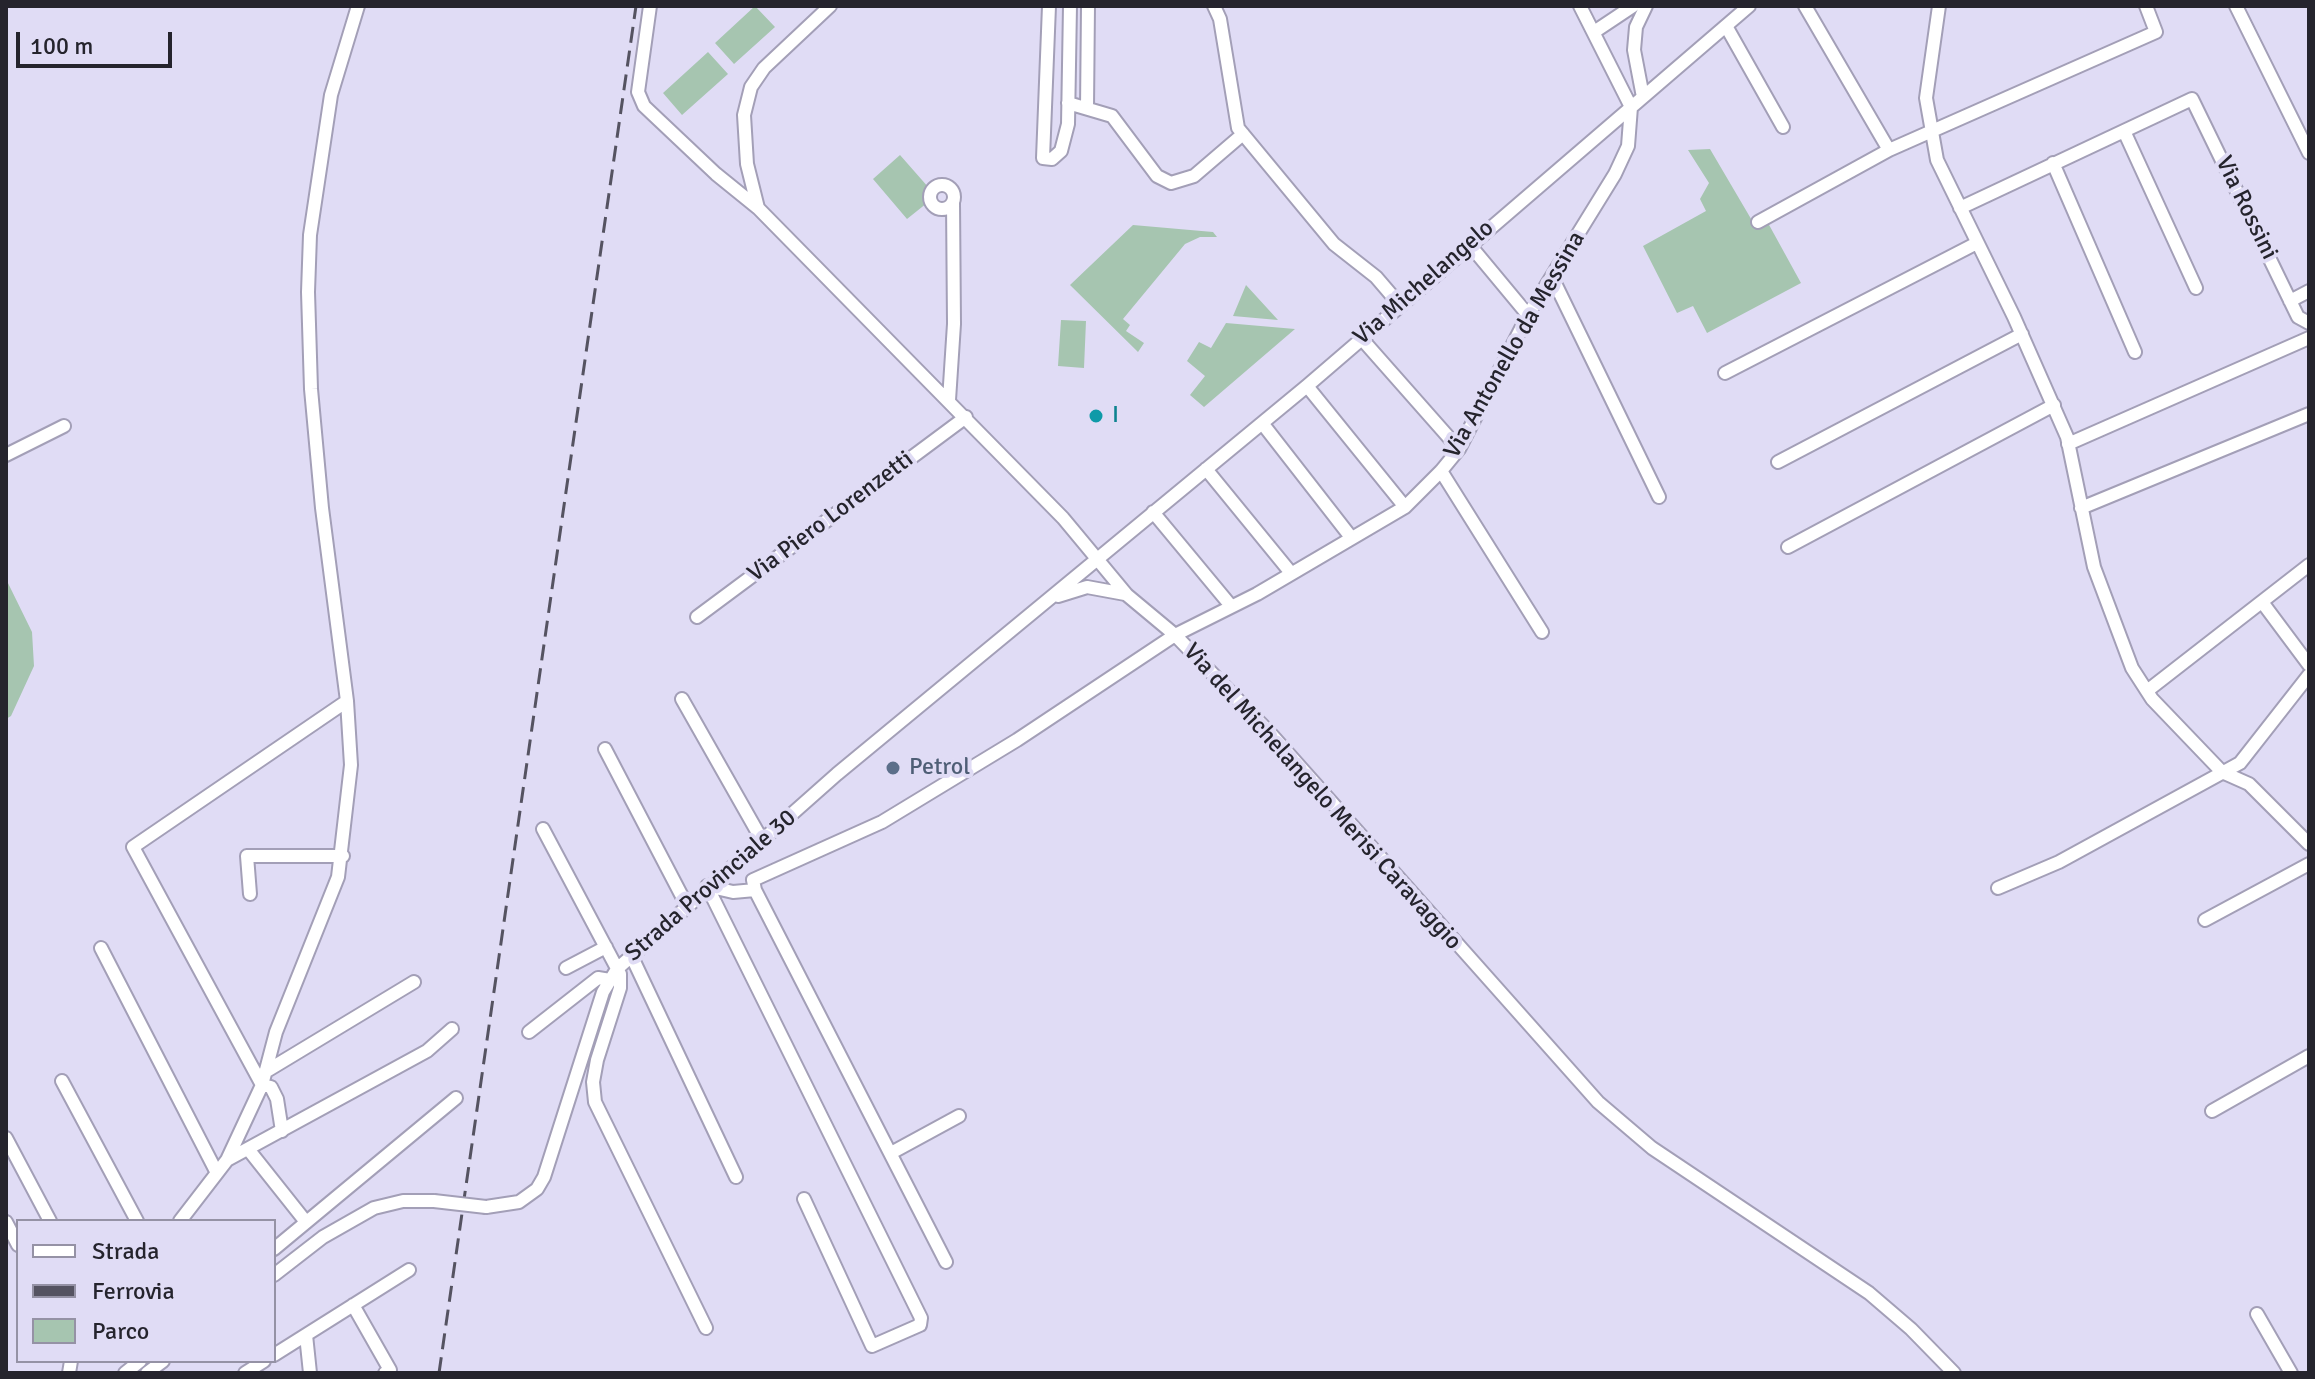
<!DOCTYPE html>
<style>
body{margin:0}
#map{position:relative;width:2315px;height:1379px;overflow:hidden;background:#e0dcf5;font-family:Signika,sans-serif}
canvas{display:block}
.frame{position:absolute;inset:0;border:8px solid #25242d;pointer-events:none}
.legend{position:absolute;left:16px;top:1219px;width:260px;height:144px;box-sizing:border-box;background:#e0dcf5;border:2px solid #9592a5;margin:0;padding:10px 14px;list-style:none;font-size:24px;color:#25242d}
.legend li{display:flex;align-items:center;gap:16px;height:40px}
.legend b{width:40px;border:2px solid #9592a5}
.scale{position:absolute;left:16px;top:32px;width:156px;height:36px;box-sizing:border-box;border:4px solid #25242d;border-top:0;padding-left:10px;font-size:24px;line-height:28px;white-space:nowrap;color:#25242d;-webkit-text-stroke:6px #e0dcf5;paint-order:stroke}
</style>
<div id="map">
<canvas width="2315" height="1379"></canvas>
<div class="frame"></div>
<ul class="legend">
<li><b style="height:10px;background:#fff"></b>Strada</li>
<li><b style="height:10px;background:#555361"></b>Ferrovia</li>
<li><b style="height:22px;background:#a6c5b0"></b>Parco</li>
</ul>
<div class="scale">100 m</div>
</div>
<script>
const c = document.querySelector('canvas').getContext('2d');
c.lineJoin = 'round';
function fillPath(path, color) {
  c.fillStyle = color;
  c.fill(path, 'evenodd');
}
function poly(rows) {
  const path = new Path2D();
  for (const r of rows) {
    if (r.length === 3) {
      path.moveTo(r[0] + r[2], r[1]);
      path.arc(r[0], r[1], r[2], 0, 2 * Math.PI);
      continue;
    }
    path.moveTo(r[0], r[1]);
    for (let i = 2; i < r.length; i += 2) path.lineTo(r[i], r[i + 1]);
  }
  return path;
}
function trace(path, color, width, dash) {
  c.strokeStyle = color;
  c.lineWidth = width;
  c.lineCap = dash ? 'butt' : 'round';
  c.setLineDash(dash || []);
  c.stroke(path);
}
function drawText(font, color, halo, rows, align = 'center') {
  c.font = font + ' Signika,sans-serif';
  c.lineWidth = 8;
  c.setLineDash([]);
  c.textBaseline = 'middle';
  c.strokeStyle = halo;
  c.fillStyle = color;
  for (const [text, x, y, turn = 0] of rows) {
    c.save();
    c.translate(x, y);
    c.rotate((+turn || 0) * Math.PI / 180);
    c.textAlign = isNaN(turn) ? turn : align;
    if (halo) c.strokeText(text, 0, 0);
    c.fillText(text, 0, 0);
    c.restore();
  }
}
fillPath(poly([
 [755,6,775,27,734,64,715,43],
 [708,52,728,74,682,115,663,93],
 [1710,149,1757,229,1768,223,1801,283,1707,333,1693,306,1677,313,1643,246,1706,211,1700,199,1709,183,1688,150],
 [900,155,929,188,927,203,907,219,873,179],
 [1133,225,1213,232,1217,237,1200,237,1185,244,1123,319,1130,325,1126,331,1144,343,1138,352,1070,285],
 [1246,285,1278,320,1233,316],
 [1061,320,1086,321,1084,368,1058,366],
 [1226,323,1295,329,1204,407,1190,395,1205,376,1187,361,1199,342,1211,348],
 [6,579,32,632,34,666,11,716,6,719]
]), '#a6c5b0');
const minor = poly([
 [650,6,638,92,644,106,716,174,758,208],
 [830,6,764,68,751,87,744,115,747,164,758,208,1063,518,1127,595,1175,635,1270,733,1598,1102,1652,1148,1869,1293,1911,1329,1954,1373],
 [1049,6,1043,158,1052,159,1061,151,1068,124,1070,6],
 [1214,6,1220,19,1238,128,1334,244,1376,277,1400,305],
 [1805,6,1889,150],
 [1939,6,1926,98,1937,160,2014,317,2067,437,2094,567,2132,668,2152,699,2222,772,2249,784,2309,844],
 [2236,6,2309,153],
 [1726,26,1783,127],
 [1594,32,1633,6],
 [1643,97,1634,50,1636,27,1646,6],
 [1068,103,1112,116,1157,176,1171,183,1194,176,1243,134],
 [1087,108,1088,6],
 [2124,131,2196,288],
 [2053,163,2135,352],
 [942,197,12],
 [1960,208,2192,99,2298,317,2309,323],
 [1758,222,1889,150,2156,32,2146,6],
 [1469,244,1528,315],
 [1552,277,1659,497],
 [2290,301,2309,291],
 [1361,338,1459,449],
 [1725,373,1977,243],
 [1307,386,1405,507],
 [949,400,954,324,953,202],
 [1262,423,1350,536],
 [2068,444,2309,338],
 [6,455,64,426],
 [1778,462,2022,334],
 [1206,469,1291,573],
 [1441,471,1542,632],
 [2081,508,2309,414],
 [1153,512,1231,606],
 [1788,547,2054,405],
 [1058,596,1087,587,1125,594],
 [2262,602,2309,665],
 [697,617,966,417],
 [2147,691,2309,565],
 [682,699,762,840],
 [347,701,322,508,311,389,308,292,310,235,331,95,358,6],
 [605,749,686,904],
 [543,829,620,974,620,988,597,1060,593,1082,595,1102,706,1328],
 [707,886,921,1318,920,1325,872,1346,804,1199],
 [707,886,733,892,755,890,946,1262],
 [1998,888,2059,862,2240,763,2309,675],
 [755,890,753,880,882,822,1017,740,1175,635,1257,594,1405,507,1441,471,1459,449,1528,315,1615,174,1628,146,1631,107,1580,6],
 [250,894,247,856,343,856],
 [2205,920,2309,864],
 [101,948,217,1173],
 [631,955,736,1177],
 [566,968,606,947],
 [529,1032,598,978,610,980],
 [265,1072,414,982],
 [62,1081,137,1221],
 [2212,1111,2309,1056],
 [6,1138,50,1221],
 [248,1149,306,1222],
 [891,1153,959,1116],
 [227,1160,427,1051,452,1029],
 [486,1207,519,1202,537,1189,544,1177,603,992,617,969,837,774,1307,386,1749,6],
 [180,1221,227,1160,262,1085,276,1032,338,877,351,765,347,701,133,847,262,1085,271,1087,277,1099,282,1131],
 [6,1222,18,1245],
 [274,1249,456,1098],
 [274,1275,323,1237,374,1208,403,1201,434,1201],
 [353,1305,390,1370,385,1373],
 [2257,1314,2291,1373],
 [306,1335,310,1373],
 [274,1355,409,1270],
 [69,1373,71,1361],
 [125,1373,140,1361],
 [147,1373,163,1361],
 [245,1373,264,1361]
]);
trace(minor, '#a39fb7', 16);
trace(minor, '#fff', 12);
trace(poly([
 [439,1373,636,6]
]), '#555361', 3, [16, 8]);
const minorBridge = poly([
 [434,1201,486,1207]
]);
trace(minorBridge, '#a39fb7', 16, []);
trace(minorBridge, '#fff', 12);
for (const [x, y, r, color] of [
 [1096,416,8,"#0f9aa8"],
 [893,768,8,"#5c6f8a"]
]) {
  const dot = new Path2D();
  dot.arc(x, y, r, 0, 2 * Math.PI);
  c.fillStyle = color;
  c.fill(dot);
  trace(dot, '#e0dcf5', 3);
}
drawText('24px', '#25242d', '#e0dcf5', [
 ["Via Rossini",2246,208,64],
 ["Via Michelangelo",1424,283,-41],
 ["Via Antonello da Messina",1515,345,-60],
 ["Via Piero Lorenzetti",831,517,-37],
 ["Via del Michelangelo Merisi Caravaggio",1322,797,48],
 ["Strada Provinciale 30",711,886,-41]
]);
drawText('24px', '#0d838f', '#e0dcf5', [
 ["I",1112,416]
], 'left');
drawText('24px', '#4e5e75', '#e0dcf5', [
 ["Petrol",909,768]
], 'left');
</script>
